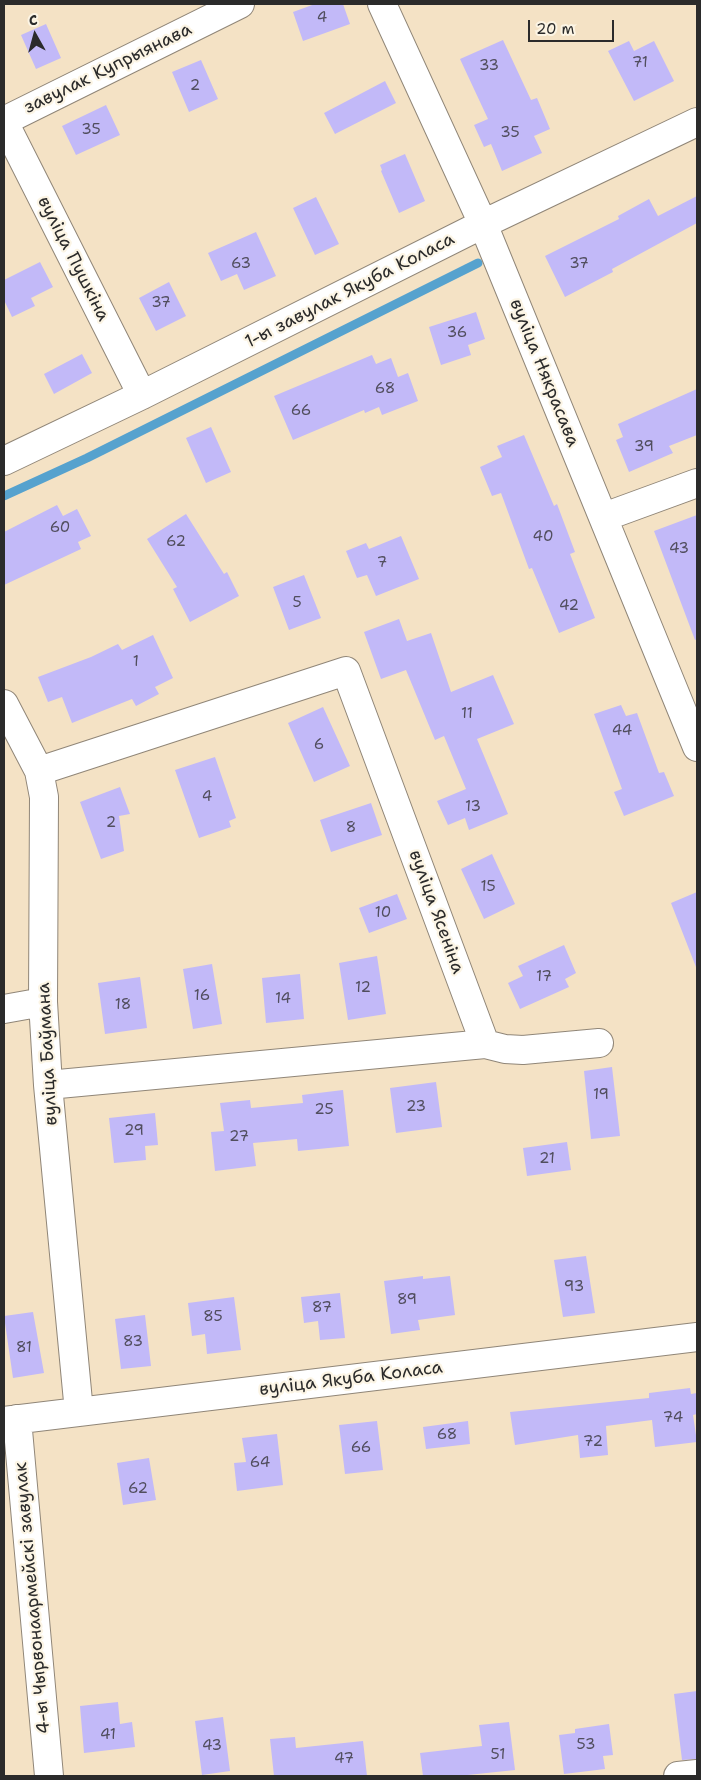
<!DOCTYPE html>
<meta charset="utf-8">
<style>
body{margin:0}
#map{position:relative;width:701px;height:1780px;overflow:hidden;background:#f4e2c5;font-family:"Shantell Sans",sans-serif}
canvas{display:block}
.frame{position:absolute;inset:0;border:5px solid #2b2b2b;pointer-events:none}
.north{position:absolute;left:10px;top:10px;width:50px;height:50px;-webkit-text-stroke:4px #fcf5e5;paint-order:stroke;rotate:353deg;font-size:14px;font-weight:700;line-height:20px;text-align:center;color:#2b2b2b}
.north::after{content:'';display:block;margin:auto;width:18px;height:22px;background:#2b2b2b;clip-path:polygon(50% 0,100% 100%,50% 72%,0 100%)}
.scale{position:absolute;left:528px;top:20px;width:86px;height:22px;box-sizing:border-box;border:2px solid #2b2b2b;border-top:0;padding-left:6px;font-size:15px;line-height:18px;white-space:nowrap;color:#2b2b2b;-webkit-text-stroke:4px #fcf5e5;paint-order:stroke}
</style>
<div id="map">
<canvas width="701" height="1780"></canvas>
<div class="frame"></div>
<div class="north">С</div>
<div class="scale">20 m</div>
</div>
<script>
const c = document.querySelector('canvas').getContext('2d');
c.lineJoin = 'round';
function poly(rows) {
  const path = new Path2D();
  for (const r of rows) {
    path.moveTo(r[0], r[1]);
    for (let i = 2; i < r.length; i += 2) path.lineTo(r[i], r[i + 1]);
  }
  return path;
}
function trace(path, color, width, dash) {
  c.strokeStyle = color;
  c.lineWidth = width;
  c.lineCap = dash ? 'butt' : 'round';
  c.setLineDash(dash || []);
  c.stroke(path);
}
function fillPath(path, color) {
  c.fillStyle = color;
  c.fill(path, 'evenodd');
}
function drawText(font, color, halo, rows, align = 'center') {
  c.font = font + ' "Shantell Sans",sans-serif';
  c.lineWidth = 4.5;
  c.setLineDash([]);
  c.textBaseline = 'middle';
  c.strokeStyle = halo;
  c.fillStyle = color;
  for (const [text, x, y, turn = 0] of rows) {
    c.save();
    c.translate(x, y);
    c.rotate((+turn || 0) * Math.PI / 180);
    c.textAlign = isNaN(turn) ? turn : align;
    if (halo) c.strokeText(text, 0, 0);
    c.fillText(text, 0, 0);
    c.restore();
  }
}
trace(poly([
 [4,496,87,458,478,263]
]), '#56a2ce', 9);
fillPath(poly([
 [315,4,343,4,350,24,303,41,293,12],
 [46,24,61,58,36,69,21,35],
 [503,40,531,100,537,98,550,129,534,136,542,153,502,171,491,144,484,147,474,125,488,119,460,59],
 [629,41,634,51,654,41,674,81,634,101,608,51],
 [201,60,218,99,189,112,172,72],
 [385,81,396,103,335,134,324,113],
 [106,105,120,135,76,155,62,126],
 [405,154,425,201,399,213,381,171,382,170,380,165],
 [697,196,697,223,612,269,613,272,565,297,545,256,619,219,618,216,649,199,658,216],
 [316,197,339,244,315,255,293,208],
 [256,232,276,276,244,290,237,274,221,281,208,253],
 [40,262,53,287,31,298,35,306,12,317,4,300,4,280],
 [169,282,186,316,156,331,139,298],
 [476,312,485,339,468,345,471,355,441,365,429,327],
 [82,354,92,373,54,394,44,374],
 [372,355,376,364,391,358,398,377,408,373,418,401,382,415,379,407,365,413,364,410,293,440,274,396],
 [697,389,697,435,669,446,673,453,629,472,616,440,623,437,618,424],
 [211,427,231,472,206,483,186,438],
 [524,435,554,506,557,504,575,552,570,554,595,618,559,633,532,568,529,569,501,493,492,496,480,467,502,457,497,446],
 [57,505,63,516,77,509,91,536,78,542,81,549,4,585,4,532],
 [186,514,224,574,227,572,239,596,190,622,173,589,177,587,147,539],
 [697,515,697,639,695,640,654,531],
 [401,536,419,579,376,596,367,575,357,578,346,551,366,543,369,549],
 [304,575,321,618,289,630,273,587],
 [399,619,407,641,431,633,451,692,493,675,514,724,477,739,508,814,469,830,465,818,448,825,437,801,466,789,444,736,435,740,406,670,381,679,364,632],
 [153,635,173,678,155,687,159,694,136,706,132,699,72,723,62,697,48,702,38,677,91,657,118,644,122,650],
 [621,705,626,716,637,713,659,773,664,772,674,796,624,816,614,792,622,789,594,714],
 [323,707,350,766,314,782,288,723],
 [215,757,236,818,229,821,231,827,199,838,175,770],
 [120,787,130,814,119,816,124,851,101,859,80,802],
 [371,803,382,835,331,852,320,820],
 [492,854,515,904,484,919,461,869],
 [697,892,697,967,696,967,671,903],
 [397,894,407,919,369,933,359,908],
 [564,945,576,973,565,979,569,987,520,1009,508,983,523,976,518,966],
 [377,956,386,1014,348,1020,339,963],
 [212,964,222,1024,193,1029,183,969],
 [300,974,304,1019,266,1023,262,978],
 [140,977,147,1028,105,1034,98,983],
 [612,1067,620,1136,591,1139,584,1071],
 [436,1082,442,1127,396,1133,390,1088],
 [343,1090,349,1146,298,1151,297,1139,253,1143,256,1166,215,1171,211,1132,224,1131,220,1103,250,1100,251,1108,303,1103,302,1095],
 [155,1113,158,1145,145,1146,146,1160,114,1163,109,1118],
 [567,1142,571,1170,527,1176,523,1148],
 [586,1256,595,1313,563,1317,554,1260],
 [423,1276,423,1279,450,1276,455,1315,418,1320,420,1330,391,1334,384,1281],
 [340,1293,345,1338,320,1340,318,1321,304,1323,301,1297],
 [234,1297,241,1350,207,1354,205,1334,192,1336,188,1303],
 [33,1312,44,1373,13,1378,4,1316],
 [145,1315,151,1366,121,1369,115,1319],
 [690,1388,691,1394,697,1393,697,1414,693,1415,697,1442,655,1447,652,1420,606,1426,608,1455,580,1458,578,1435,515,1445,510,1412,649,1398,649,1393],
 [377,1421,383,1470,345,1474,339,1425],
 [468,1421,470,1444,426,1449,423,1427],
 [277,1434,283,1485,237,1491,234,1463,246,1462,242,1438],
 [149,1458,156,1500,123,1505,117,1463],
 [697,1691,697,1759,682,1760,674,1694],
 [118,1702,120,1724,132,1722,135,1747,84,1753,80,1706],
 [223,1717,230,1771,202,1775,195,1721],
 [509,1722,515,1770,458,1776,423,1776,420,1753,482,1746,479,1725],
 [609,1724,613,1755,603,1756,605,1769,564,1774,559,1735,575,1733,575,1729],
 [295,1737,296,1748,363,1741,367,1776,274,1776,270,1739]
]), '#c2b9f8');
const minor = poly([
 [382,4,483,224,697,747],
 [4,121,240,4],
 [4,122,142,395],
 [4,461,142,395,483,224,697,122],
 [604,517,697,483],
 [4,704,39,771,44,797,43,1002,48,1085,79,1412],
 [39,771,346,671,485,1044,48,1085],
 [4,1009,43,1002],
 [485,1044,505,1049,523,1050,599,1043],
 [17,1419,49,1776],
 [4,1421,697,1337],
 [678,1776,697,1774]
]);
trace(minor, '#908678', 30);
trace(minor, '#fff', 28);
drawText('15px', '#514e5e', null, [
 ["4",322,18],
 ["71",640,63],
 ["33",489,66],
 ["2",195,86],
 ["35",91,130],
 ["35",510,133],
 ["63",241,264],
 ["37",579,264],
 ["37",161,303],
 ["36",457,333],
 ["68",385,389],
 ["66",301,411],
 ["39",644,447],
 ["60",60,528],
 ["40",543,537],
 ["62",176,542],
 ["43",679,549],
 ["7",382,563],
 ["5",297,603],
 ["42",569,606],
 ["1",136,662],
 ["11",467,714],
 ["44",622,731],
 ["6",319,745],
 ["4",207,797],
 ["13",473,807],
 ["2",111,823],
 ["8",351,828],
 ["15",488,887],
 ["10",383,913],
 ["17",544,977],
 ["12",363,988],
 ["16",202,996],
 ["14",283,999],
 ["18",123,1005],
 ["19",601,1095],
 ["23",416,1107],
 ["25",324,1110],
 ["29",134,1131],
 ["27",239,1137],
 ["21",547,1159],
 ["93",574,1287],
 ["89",407,1300],
 ["87",322,1308],
 ["85",213,1317],
 ["83",133,1342],
 ["81",24,1348],
 ["74",673,1418],
 ["68",447,1435],
 ["72",593,1442],
 ["66",361,1448],
 ["64",260,1463],
 ["62",138,1489],
 ["41",108,1735],
 ["53",586,1745],
 ["43",212,1746],
 ["51",498,1755],
 ["47",344,1759]
]);
drawText('18px', '#2b2b2b', '#fcf5e5', [
 ["завулак Купрыянава",108,69,-26],
 ["вуліца Пушкіна",73,259,63],
 ["1-ы завулак Якуба Коласа",350,291,-27],
 ["вуліца Някрасава",544,373,68],
 ["вуліца Ясеніна",436,912,70],
 ["вуліца Баўмана",48,1054,-93],
 ["вуліца Якуба Коласа",351,1379,-7],
 ["4-ы Чырвонаармейскі завулак",33,1598,-95]
]);
</script>
